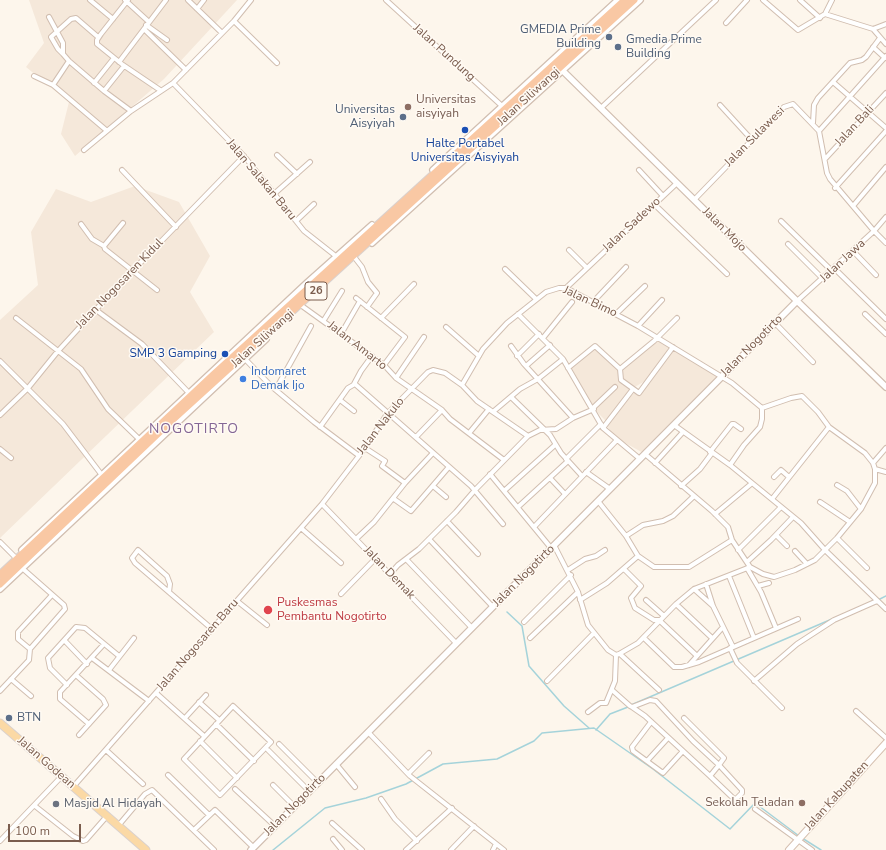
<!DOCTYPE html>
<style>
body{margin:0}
#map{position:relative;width:886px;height:850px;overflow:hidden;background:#fdf6ec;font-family:"Nunito Sans",sans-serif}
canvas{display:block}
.scale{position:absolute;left:8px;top:824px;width:73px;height:18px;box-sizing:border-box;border:2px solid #7a5c4d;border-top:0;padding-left:5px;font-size:12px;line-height:14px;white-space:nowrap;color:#7a5c4d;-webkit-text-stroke:3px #fffaf3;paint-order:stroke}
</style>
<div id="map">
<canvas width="886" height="850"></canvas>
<div class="scale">100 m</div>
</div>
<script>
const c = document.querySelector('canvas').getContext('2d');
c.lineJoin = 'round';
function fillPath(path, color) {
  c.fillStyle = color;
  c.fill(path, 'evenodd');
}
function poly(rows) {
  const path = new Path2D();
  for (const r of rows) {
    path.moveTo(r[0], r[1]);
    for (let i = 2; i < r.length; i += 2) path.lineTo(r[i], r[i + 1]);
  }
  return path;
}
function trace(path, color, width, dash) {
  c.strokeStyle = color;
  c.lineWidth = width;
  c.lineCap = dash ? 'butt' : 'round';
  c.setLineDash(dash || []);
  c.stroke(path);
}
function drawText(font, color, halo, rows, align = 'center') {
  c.font = font + ' "Nunito Sans",sans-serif';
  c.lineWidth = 3;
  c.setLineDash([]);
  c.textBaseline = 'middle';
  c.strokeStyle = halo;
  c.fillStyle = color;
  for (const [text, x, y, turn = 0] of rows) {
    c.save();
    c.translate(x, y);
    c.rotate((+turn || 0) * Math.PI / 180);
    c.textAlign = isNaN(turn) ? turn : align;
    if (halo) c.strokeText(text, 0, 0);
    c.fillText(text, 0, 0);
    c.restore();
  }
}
fillPath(poly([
 [29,0,237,0,164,79,75,156,61,134,69,102,26,67,44,43],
 [135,186,179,202,210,256,190,292,214,332,0,538,0,320,38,285,31,232,56,189,91,202],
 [657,339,672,347,645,381,633,388,622,378,621,369],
 [596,347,619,371,620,379,631,390,607,422,595,410,571,367],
 [673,347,718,375,674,425,645,454,620,440,611,432,606,424,633,394,650,383]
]), '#f5e8da');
trace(poly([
 [878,600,886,596],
 [507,612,522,626,529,666,564,706,589,728],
 [631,705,832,619],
 [596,730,610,714,628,707],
 [802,838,821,850],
 [273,850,325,808,366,798,406,784,443,764,497,759,534,741,542,733,594,728,653,769,730,829,755,803,799,836]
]), '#a5d3da', 1.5);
const minor = poly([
 [90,0,113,19],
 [125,0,149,22],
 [128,0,101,34,97,40,97,44,123,65,160,90],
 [188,0,221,32],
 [386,0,502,106],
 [763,0,798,30,825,14,873,29,886,24],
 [800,0,820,18],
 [197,9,204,0],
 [825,14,832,0],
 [49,17,63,43,63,54,69,61,104,91,131,111],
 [234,21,277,63],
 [726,23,747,0],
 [146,25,167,40],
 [144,29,186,70],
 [873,29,886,44],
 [873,47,885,58],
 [63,54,58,49,51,37,71,19,76,18,98,37],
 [69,61,53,85,106,130],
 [119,62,166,0],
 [34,76,53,85],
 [833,82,886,128],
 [94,83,114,58],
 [173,83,244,156,304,231,337,257],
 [104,91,124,66],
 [720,105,752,140],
 [601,108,716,0],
 [813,123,814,105,818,98,850,63,862,60,866,57,880,38],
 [819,131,886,56],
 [84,150,131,111,173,83,234,21,251,0],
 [277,155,297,174],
 [825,159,886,93],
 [122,170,176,227],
 [639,170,663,196],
 [835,188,886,131],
 [274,194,310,162],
 [694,200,784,107,793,104,819,131,827,173,830,179,874,231,886,243],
 [654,204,727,274],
 [853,206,886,167],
 [296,221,314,204],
 [781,221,832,271],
 [123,223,104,246,105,249,157,290],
 [81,224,92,239,104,246],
 [788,244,823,279],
 [569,250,587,268],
 [853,251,876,275],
 [355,258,362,267,368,282,377,293,367,307],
 [834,268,886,319],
 [505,269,536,299],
 [566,288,677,183],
 [356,298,405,337,384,365],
 [797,301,874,231,886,217],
 [593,302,626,267],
 [302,306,384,365,396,378,442,410,450,419,504,460],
 [96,310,142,344,189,393],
 [518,314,563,359,603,428,640,459],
 [616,314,645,286],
 [865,314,886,334],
 [16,318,81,369,108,409,139,439],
 [381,318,414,284],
 [324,320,342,291],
 [775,323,813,362],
 [638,326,662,300],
 [446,327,479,356],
 [341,334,360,301],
 [543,338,572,302],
 [511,346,524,364,573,418],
 [517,356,539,334],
 [245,359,271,386,314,422,358,455],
 [0,361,63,424,101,474],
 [526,366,550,345],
 [568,368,595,346,620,369],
 [620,369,621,380,639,393,673,347],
 [620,369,654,341,677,318],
 [396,378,424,337],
 [354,384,361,371,372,356],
 [462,385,483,349,507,323,546,292,559,288,566,288,638,326,732,383,762,408,791,398,802,396,818,412,829,427,865,453,873,463,875,469,875,483,861,509,837,538,815,560,795,570,774,577,763,574,750,567,694,589,676,604,638,643,619,654,616,655,608,650,588,625,578,592,554,545],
 [276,389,311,326],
 [511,397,550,435,561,453,582,476],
 [340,400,354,411],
 [593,408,615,387],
 [494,411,520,389,538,379,563,359],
 [0,415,28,388,58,351,111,293,244,156],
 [674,425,730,465,801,523,825,550,886,609],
 [320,427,348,388,355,384,471,486,503,524],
 [603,428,633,389],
 [470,432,489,409],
 [416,437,442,410],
 [365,448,385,461,382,466,405,483],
 [0,449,11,458],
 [710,452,732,424,734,424,741,429],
 [645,454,712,511,728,527,732,540],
 [566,459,601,424],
 [655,463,683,432],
 [873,463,886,448],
 [730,465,744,445,760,427,762,419,762,408],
 [875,469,886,472],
 [586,472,610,489],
 [490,474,551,548],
 [774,477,781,470,789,477],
 [550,478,565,494],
 [837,485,847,491,861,509],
 [433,486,446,497],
 [681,486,700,469,712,453],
 [504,491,555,445],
 [394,499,411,511,448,468],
 [772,499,829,427],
 [598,501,626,536,638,556],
 [820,502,850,522],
 [322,504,456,643],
 [518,507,568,461],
 [715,514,751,484],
 [447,521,478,554],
 [534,527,617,440],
 [301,528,341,563],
 [776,535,787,546],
 [626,536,643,525,663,521,673,516,693,497],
 [837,538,867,568],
 [356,539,374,522,405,483,432,454],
 [429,539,493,607],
 [0,542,15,557],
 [738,550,781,507],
 [795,551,807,564],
 [406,559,472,628],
 [747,562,771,540,793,517],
 [747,568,761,592,776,628],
 [624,569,641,586,631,598,635,608,654,620,659,620,696,655],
 [568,570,585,559,596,556,605,550],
 [390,574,398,565,419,549,456,512,475,490,528,436,540,430,556,429,573,418,594,409],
 [729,576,754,638],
 [706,584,713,606,733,647],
 [758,586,769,583],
 [694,589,713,606],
 [169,592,170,584,167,576,138,550,132,558,135,563,212,629],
 [341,594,375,559],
 [580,600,607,583,638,556,654,567,689,567,732,540,750,567],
 [646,600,664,616],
 [237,601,267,625],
 [676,604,712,638],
 [524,622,571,575],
 [530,638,578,592],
 [644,638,674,667,682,667,699,662,798,619],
 [65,641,87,664],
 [730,648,737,663,782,708],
 [30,649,18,639,18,632,52,595],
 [620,654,659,690],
 [92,658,149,701],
 [689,665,723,627],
 [109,670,134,638],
 [77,676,103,699,106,705,79,735],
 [11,679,31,696],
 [547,681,594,633],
 [754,681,797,644,834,620,877,601],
 [67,685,50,668,48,658,76,627,85,628,119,656],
 [612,690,630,706,632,707,645,716,710,776,719,765,693,741,656,701,650,700,632,707],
 [0,691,29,660,30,649,65,609,64,605,22,568],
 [156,693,204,736],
 [199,702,219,720],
 [233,706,271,742,220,795,184,759,233,706],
 [856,711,886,738],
 [588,712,600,703,606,703,615,681,616,655],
 [185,718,206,695],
 [684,718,724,758,719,765,742,790,742,793,736,799,733,798,710,776],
 [651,722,632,747,633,751,663,773,683,751],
 [89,724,60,699,60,692,104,644],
 [216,724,254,761],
 [368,732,410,776,504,850],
 [200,741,237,778],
 [279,744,318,783],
 [106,750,143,784],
 [268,750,309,791],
 [647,761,668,738],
 [336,764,355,787],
 [408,774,429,753],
 [168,775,209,815],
 [273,785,294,806],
 [73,787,322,504,365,448,387,414,428,372,433,370,445,373,462,385,477,401,528,436],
 [235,789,275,826],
 [381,799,395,819,417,841],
 [35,806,73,836,83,841,86,840,107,816],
 [755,809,812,850],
 [332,823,362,850],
 [118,826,145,794,152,790,214,850],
 [194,830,215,810,253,847],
 [333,839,342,850],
 [0,841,61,777],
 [406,850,452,808],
 [451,850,474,826],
 [493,850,496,844]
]);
const tertiary = poly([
 [563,71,797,301,886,387],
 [433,170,618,0],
 [372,243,640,0],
 [22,550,308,282,372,225],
 [0,589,266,339],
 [251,850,797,301]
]);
const secondary = poly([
 [789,850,886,743]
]);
const primary = poly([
 [0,723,146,850]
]);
const trunk = poly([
 [0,575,213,375,625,0],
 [0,584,168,424,634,0]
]);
trace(minor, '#d1beb0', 6);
trace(tertiary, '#d1beb0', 8);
trace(secondary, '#d6c0b0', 8);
trace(primary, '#dad1cd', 9);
trace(trunk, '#dad1cd', 9);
trace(minor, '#fff', 4);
trace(tertiary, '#fff', 5.5);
trace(secondary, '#fff', 6);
trace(primary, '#fbd9a5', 7);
trace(trunk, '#f9c8a4', 7);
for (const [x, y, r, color] of [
 [609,37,4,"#5c6f8a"],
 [618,47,4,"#5c6f8a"],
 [408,107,4,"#8d6e63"],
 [403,117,4,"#5c6f8a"],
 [465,130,4,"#1a4fb4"],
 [225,354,4,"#1a4fb4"],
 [243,379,4,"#3f7fe0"],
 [268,610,5,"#e0444e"],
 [9,718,4,"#5c6f8a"],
 [802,803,4,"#8d6e63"],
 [56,804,4,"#6b7280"]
]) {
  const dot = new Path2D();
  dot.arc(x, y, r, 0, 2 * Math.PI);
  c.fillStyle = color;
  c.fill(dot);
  trace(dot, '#fffaf3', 1.5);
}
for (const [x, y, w] of [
 [316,291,22]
]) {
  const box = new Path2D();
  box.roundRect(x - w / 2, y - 9, w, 18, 3);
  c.fillStyle = '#fffaf3';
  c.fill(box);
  trace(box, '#7a5c4d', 1);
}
drawText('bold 11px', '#7a5c4d', null, [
 ["26",316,291]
]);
drawText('12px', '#4e5e75', '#fffaf3', [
 ["GMEDIA Prime",601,30],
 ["Building",601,44],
 ["Gmedia Prime",626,40,"left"],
 ["Building",626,54,"left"],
 ["Universitas",395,110],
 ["Aisyiyah",395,124],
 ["BTN",17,718,"left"]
], 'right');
drawText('12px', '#7a5c4d', '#fffaf3', [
 ["Jalan Pundung",444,53,42],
 ["Jalan Siliwangi",529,97,-42],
 ["Jalan Bali",855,126,-47],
 ["Jalan Sulawesi",755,137,-45],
 ["Jalan Salakan Baru",261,180,50],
 ["Jalan Sadewo",632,225,-43],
 ["Jalan Mojo",724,230,45],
 ["Jalan Jawa",843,261,-43],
 ["Jalan Nogosaren Kidul",120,284,-46],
 ["Jalan Bimo",590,302,25],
 ["Jalan Siliwangi",263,339,-42],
 ["Jalan Amarto",357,346,38],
 ["Jalan Nogotirto",752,346,-45],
 ["Jalan Nakulo",381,426,-52],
 ["Jalan Demak",389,573,46],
 ["Jalan Nogotirto",524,576,-45],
 ["Jalan Nogosaren Baru",198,645,-49],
 ["Jalan Godean",46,763,41],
 ["Jalan Kabupaten",837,796,-48],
 ["Jalan Nogotirto",295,805,-45]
]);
drawText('12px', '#785e54', '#fffaf3', [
 ["Universitas",416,100],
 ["aisyiyah",416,114],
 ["Sekolah Teladan",794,803,"right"]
], 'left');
drawText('12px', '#164399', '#fffaf3', [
 ["Halte Portabel",465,144],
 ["Universitas Aisyiyah",465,158],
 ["SMP 3 Gamping",217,354,"right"]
]);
drawText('12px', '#366cbe', '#fffaf3', [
 ["Indomaret",251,372],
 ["Demak Ijo",251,386]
], 'left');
drawText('12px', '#be3a42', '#fffaf3', [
 ["Puskesmas",277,603],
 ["Pembantu Nogotirto",277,617]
], 'left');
drawText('12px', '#5b616d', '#fffaf3', [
 ["Masjid Al Hidayah",64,804]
], 'left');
c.letterSpacing = '1px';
drawText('14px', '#846695', '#fffaf3', [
 ["NOGOTIRTO",194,430]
]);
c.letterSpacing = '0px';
</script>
